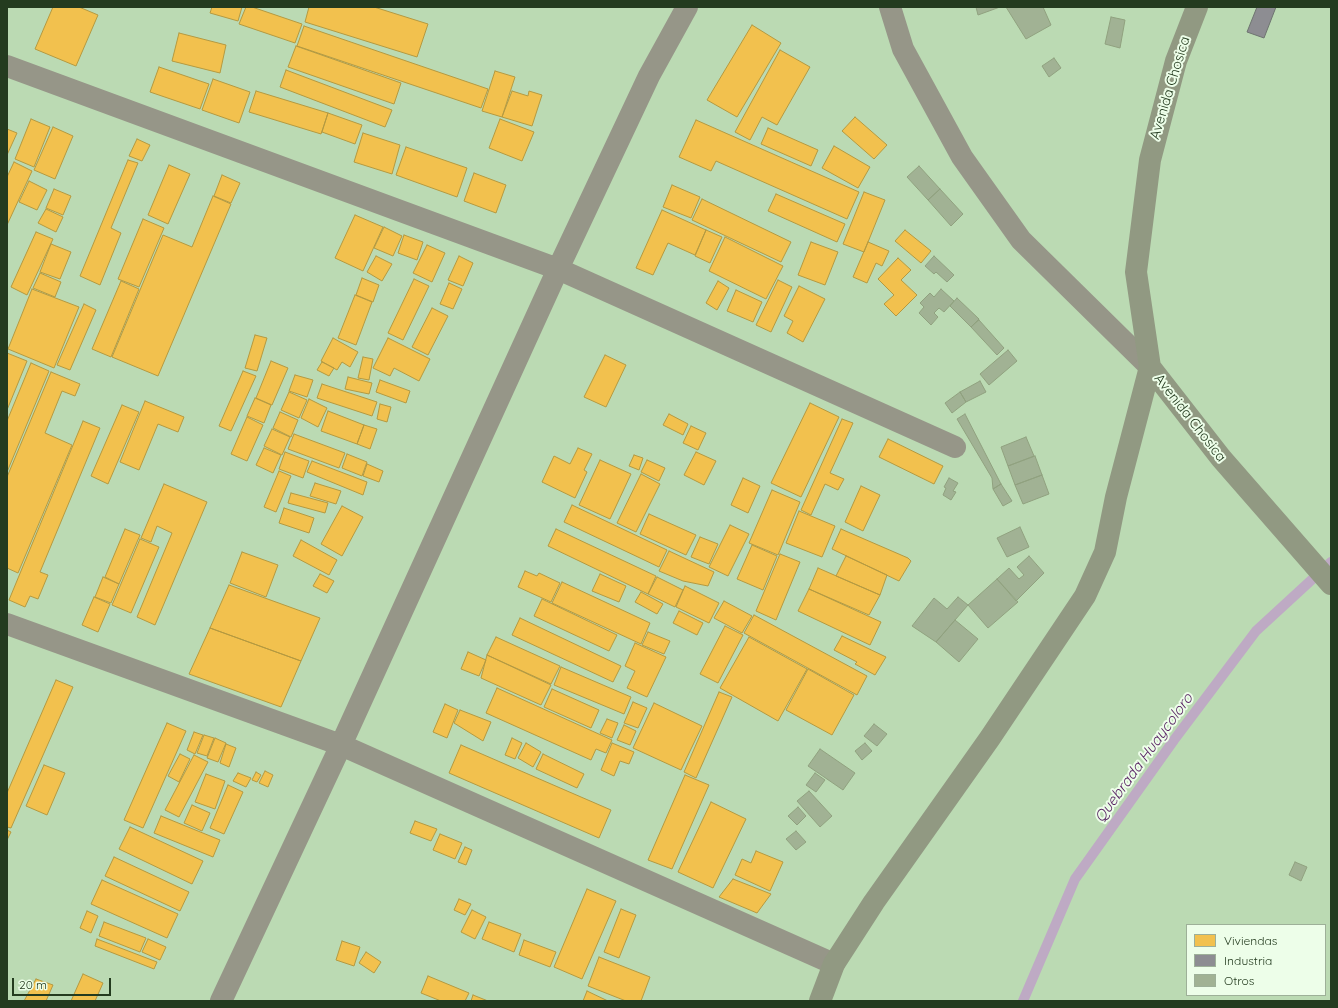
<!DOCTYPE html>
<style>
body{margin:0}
#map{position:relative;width:1338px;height:1008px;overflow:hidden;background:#bbdab3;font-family:Quicksand,sans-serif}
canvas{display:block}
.frame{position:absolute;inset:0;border:8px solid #243b1f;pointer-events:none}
.legend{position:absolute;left:1186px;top:924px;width:140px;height:72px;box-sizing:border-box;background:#edfee9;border:1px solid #9db098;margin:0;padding:5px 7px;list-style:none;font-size:12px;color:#243b1f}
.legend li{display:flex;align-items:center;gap:8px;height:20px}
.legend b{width:20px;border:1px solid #9db098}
.scale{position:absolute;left:12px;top:978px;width:99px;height:18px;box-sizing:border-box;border:2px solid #243b1f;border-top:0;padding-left:5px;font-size:12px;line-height:14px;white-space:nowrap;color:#243b1f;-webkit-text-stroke:3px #edfee9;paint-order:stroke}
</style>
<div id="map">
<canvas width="1338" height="1008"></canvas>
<div class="frame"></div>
<ul class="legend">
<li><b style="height:11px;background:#f2c14e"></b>Viviendas</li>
<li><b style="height:11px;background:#8d8d92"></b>Industria</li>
<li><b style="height:11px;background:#a1b294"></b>Otros</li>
</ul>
<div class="scale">20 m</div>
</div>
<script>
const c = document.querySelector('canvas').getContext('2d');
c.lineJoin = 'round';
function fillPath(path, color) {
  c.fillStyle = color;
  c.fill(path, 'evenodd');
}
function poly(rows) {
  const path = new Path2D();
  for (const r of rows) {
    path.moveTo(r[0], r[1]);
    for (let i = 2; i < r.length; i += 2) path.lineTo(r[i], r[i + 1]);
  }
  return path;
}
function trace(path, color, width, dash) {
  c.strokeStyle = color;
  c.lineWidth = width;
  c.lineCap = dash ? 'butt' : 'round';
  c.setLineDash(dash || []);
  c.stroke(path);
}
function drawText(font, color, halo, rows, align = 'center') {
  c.font = font + ' Quicksand,sans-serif';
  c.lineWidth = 4;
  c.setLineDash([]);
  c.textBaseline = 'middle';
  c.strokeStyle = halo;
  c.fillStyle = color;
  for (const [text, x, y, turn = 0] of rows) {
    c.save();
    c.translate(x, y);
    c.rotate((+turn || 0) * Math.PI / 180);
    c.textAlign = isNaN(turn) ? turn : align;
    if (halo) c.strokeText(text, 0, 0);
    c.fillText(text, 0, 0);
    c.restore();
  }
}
const homes = poly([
 [53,7,79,7,98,15,76,66,35,49,53,7],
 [212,7,242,7,238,21,210,13,212,7],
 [246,7,252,7,302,24,295,43,239,24,246,7],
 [309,7,374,7,428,24,417,57,305,22,309,7],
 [752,25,781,43,737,117,707,100,752,25],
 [304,26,488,89,481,108,297,46,304,26],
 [179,33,226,45,220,73,172,61,179,33],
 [296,46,401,83,394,104,288,67,296,46],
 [780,50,810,67,777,125,762,117,750,140,735,132,780,50],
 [159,67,209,84,200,109,150,92,159,67],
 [286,70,392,110,385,127,280,87,286,70],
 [495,71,515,77,502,117,482,111,495,71],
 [213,79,250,92,239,123,202,110,213,79],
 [256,91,328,113,321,134,249,112,256,91],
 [512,91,528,96,529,91,542,95,532,126,502,117,512,91],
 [328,113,362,125,355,144,322,132,328,113],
 [855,117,887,145,874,159,842,131,855,117],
 [31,119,50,127,34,167,15,159,31,119],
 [500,119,534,132,522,161,489,148,500,119],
 [696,120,859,192,847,219,716,161,711,171,679,157,696,120],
 [53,127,73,136,55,179,34,170,53,127],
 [768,128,818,150,811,166,761,144,768,128],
 [7,129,17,133,7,155,7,129],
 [363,133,400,145,392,174,354,162,363,133],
 [137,139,150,145,142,161,129,156,137,139],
 [834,146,870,167,858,188,822,168,834,146],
 [406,147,467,168,457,197,396,175,406,147],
 [128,160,138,163,111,228,121,233,100,285,80,276,128,160],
 [14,162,32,171,7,225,7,177,14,162],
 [169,165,190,174,168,224,148,215,169,165],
 [474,173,506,185,496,213,464,201,474,173],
 [222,175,240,183,231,203,214,196,222,175],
 [29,181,47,190,37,210,19,202,29,181],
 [672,185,700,197,691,218,663,207,672,185],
 [54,189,71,196,63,215,46,208,54,189],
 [864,192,885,200,864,252,843,244,864,192],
 [776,194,845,224,837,242,768,211,776,194],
 [213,196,231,204,158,376,112,357,163,235,192,247,213,196],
 [702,199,791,242,781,262,692,220,702,199],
 [46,209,63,217,56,232,38,223,46,209],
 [662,210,706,230,695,255,668,243,653,275,636,268,662,210],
 [355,215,383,227,363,271,335,258,355,215],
 [143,219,164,228,139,287,118,279,143,219],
 [384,227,402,236,393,256,374,248,384,227],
 [706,230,722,237,710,263,695,256,706,230],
 [905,230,931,251,921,263,895,241,905,230],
 [36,232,53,239,27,295,11,287,36,232],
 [404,235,423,242,417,260,398,253,404,235],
 [725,237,783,266,766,299,709,271,725,237],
 [811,242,838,252,825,285,798,275,811,242],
 [868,242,889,251,882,266,876,263,867,283,853,277,868,242],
 [51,244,71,252,60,279,40,272,51,244],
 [427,245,445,253,432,282,413,273,427,245],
 [376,256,392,264,382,281,367,272,376,256],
 [459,256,473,263,463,286,448,280,459,256],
 [898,258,911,270,901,280,917,295,896,316,884,304,894,295,878,279,898,258],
 [40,273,61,282,55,297,33,288,40,273],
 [362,278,379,285,373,302,356,295,362,278],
 [414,279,429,286,403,340,388,333,414,279],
 [778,280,792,287,771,332,756,325,778,280],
 [121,281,139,289,111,357,92,349,121,281],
 [718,281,729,288,717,310,706,303,718,281],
 [449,283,462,289,453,309,440,304,449,283],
 [799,286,825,299,803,342,787,333,793,321,784,316,799,286],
 [32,289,79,307,54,368,8,349,32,289],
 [736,290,762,302,753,322,727,311,736,290],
 [355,295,372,302,356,345,338,338,355,295],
 [84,304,96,310,70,370,57,365,84,304],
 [432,308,448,316,428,355,412,347,432,308],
 [255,335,267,338,257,371,245,368,255,335],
 [333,338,358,352,350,367,342,362,337,370,321,361,333,338],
 [388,338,430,359,419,381,394,368,390,376,373,368,388,338],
 [7,353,27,361,7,410,7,353],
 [605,355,626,365,606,407,584,397,605,355],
 [363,357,373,359,369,380,358,378,363,357],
 [271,361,288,368,272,405,256,398,271,361],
 [322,362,334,368,329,376,317,370,322,362],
 [31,363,49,371,7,472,7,421,31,363],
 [243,371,256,376,231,431,219,426,243,371],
 [51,372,80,384,75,396,62,391,45,433,72,445,18,573,7,568,7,477,51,372],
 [295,375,313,380,307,397,289,391,295,375],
 [348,377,372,383,369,394,345,389,348,377],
 [380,380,410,391,406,403,376,392,380,380],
 [322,384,377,402,372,416,317,398,322,384],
 [289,392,307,400,299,418,281,410,289,392],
 [255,398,271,405,264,423,247,416,255,398],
 [309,399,327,408,318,427,301,418,309,399],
 [145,401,184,417,178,432,158,424,139,470,120,462,145,401],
 [810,403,839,417,801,497,771,483,810,403],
 [380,404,391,407,387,422,377,419,380,404],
 [122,405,139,412,108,484,91,476,122,405],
 [328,411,364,425,357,444,321,431,328,411],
 [280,412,298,420,291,437,273,428,280,412],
 [669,414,688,424,683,435,663,425,669,414],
 [247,417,263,425,247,461,231,454,247,417],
 [842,419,853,423,830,473,844,479,838,490,825,484,811,515,801,510,842,419],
 [83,421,100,428,40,572,48,575,38,599,30,596,25,607,9,600,83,421],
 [364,425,377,429,370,449,357,444,364,425],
 [691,426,706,433,698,450,683,443,691,426],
 [272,429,290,437,282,455,264,446,272,429],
 [294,434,345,453,339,468,288,449,294,434],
 [888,439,943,466,934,484,879,457,888,439],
 [264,448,281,455,273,473,256,465,264,448],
 [578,448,592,454,584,470,587,472,575,498,542,482,554,456,570,464,578,448],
 [285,452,309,461,303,478,279,469,285,452],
 [696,452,716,461,704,485,684,475,696,452],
 [347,454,367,462,362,476,342,468,347,454],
 [634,455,643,458,639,470,629,466,634,455],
 [600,460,631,474,610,519,579,505,600,460],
 [647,460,665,468,659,481,641,472,647,460],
 [312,461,367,482,363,495,307,472,312,461],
 [367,464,383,471,379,482,363,476,367,464],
 [279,471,291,476,276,512,264,507,279,471],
 [641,474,660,484,636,532,617,523,641,474],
 [743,478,760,486,748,513,731,505,743,478],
 [315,483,341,491,336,504,310,496,315,483],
 [164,484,207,502,155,625,137,617,172,533,157,526,151,542,141,538,164,484],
 [861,486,880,495,863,531,845,522,861,486],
 [772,490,800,502,778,555,749,543,772,490],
 [291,493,328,503,325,513,288,503,291,493],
 [572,505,667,550,659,567,564,522,572,505],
 [342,506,363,517,342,556,321,544,342,506],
 [284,508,314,518,309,533,279,523,284,508],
 [799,511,835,526,822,557,786,543,799,511],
 [649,514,696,535,686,555,640,534,649,514],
 [730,525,749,534,728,576,709,567,730,525],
 [125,529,140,535,119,584,105,577,125,529],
 [556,529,656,576,648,594,548,546,556,529],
 [841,529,908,558,911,561,899,581,832,549,841,529],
 [700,537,718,544,709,564,691,557,700,537],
 [140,539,159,547,131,613,112,605,140,539],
 [301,540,337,560,329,575,293,556,301,540],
 [752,545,777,556,763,590,737,579,752,545],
 [669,551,714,572,708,586,683,581,659,571,669,551],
 [242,552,278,565,266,597,230,583,242,552],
 [780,554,800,562,776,620,756,611,780,554],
 [846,556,887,575,880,595,836,576,846,556],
 [818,568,880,595,869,615,809,589,818,568],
 [525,571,537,576,539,573,560,583,551,602,518,587,525,571],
 [320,574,334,581,327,593,313,586,320,574],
 [600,574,626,586,619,602,592,591,600,574],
 [103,577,119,584,111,603,95,597,103,577],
 [657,577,683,590,675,607,648,594,657,577],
 [562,582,650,623,641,644,552,603,562,582],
 [229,585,320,618,301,661,210,628,229,585],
 [685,586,719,603,709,623,676,607,685,586],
 [809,589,881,622,870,645,798,611,809,589],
 [641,592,663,604,657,614,635,602,641,592],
 [94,597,110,604,98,632,82,625,94,597],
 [542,599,617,635,609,651,534,616,542,599],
 [724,601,752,616,742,633,714,618,724,601],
 [679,611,703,623,697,635,673,623,679,611],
 [754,615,867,676,857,695,744,633,754,615],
 [520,618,621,666,613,682,512,635,520,618],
 [725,626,743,635,718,683,700,674,725,626],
 [210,628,301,661,281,707,189,674,210,628],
 [648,632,670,641,664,654,642,645,648,632],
 [842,636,886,657,875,675,855,664,857,662,834,650,842,636],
 [496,637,560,666,551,684,487,655,496,637],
 [749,637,807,669,778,721,720,688,749,637],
 [635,643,666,657,647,697,627,688,635,671,625,666,635,643],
 [468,652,486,660,479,676,461,669,468,652],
 [487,655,551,685,541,705,481,678,487,655],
 [561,667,631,697,624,714,554,685,561,667],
 [808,669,854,695,832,735,786,710,808,669],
 [56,680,73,687,11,828,7,827,7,793,56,680],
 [497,688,612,740,606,753,596,749,591,760,486,713,497,688],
 [552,689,599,710,591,728,544,707,552,689],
 [719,692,732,697,696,778,684,772,719,692],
 [633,702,647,708,638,728,624,723,633,702],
 [654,703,702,726,681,770,633,748,654,703],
 [445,704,458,710,447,738,433,732,445,704],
 [460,710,491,722,483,741,454,723,460,710],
 [607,719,618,723,612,738,600,733,607,719],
 [167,723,186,731,143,828,124,820,167,723],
 [624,725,636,731,630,745,617,740,624,725],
 [194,732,203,735,195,754,187,750,194,732],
 [204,735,214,738,207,756,197,753,204,735],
 [215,738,226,743,218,762,207,758,215,738],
 [512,738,522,743,515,759,505,755,512,738],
 [526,743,541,752,533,767,518,758,526,743],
 [612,743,634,752,629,764,620,761,614,776,601,770,612,743],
 [226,744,236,748,229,767,220,763,226,744],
 [461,745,611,810,599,838,449,773,461,745],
 [180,754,190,759,179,782,168,776,180,754],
 [543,754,584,774,577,788,536,769,543,754],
 [194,755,208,762,179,817,165,810,194,755],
 [44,765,65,773,47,815,26,806,44,765],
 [265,771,273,775,268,787,259,783,265,771],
 [256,772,261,775,257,782,252,780,256,772],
 [238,773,251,778,246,787,233,781,238,773],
 [206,774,225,781,215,809,195,802,206,774],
 [685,775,709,785,672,869,648,860,685,775],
 [228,785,243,792,224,834,210,828,228,785],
 [711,802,746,819,713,888,678,872,711,802],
 [192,805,210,813,202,831,184,823,192,805],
 [161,816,220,840,213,857,154,833,161,816],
 [415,821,437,829,431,841,410,833,415,821],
 [130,827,203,861,192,884,119,849,130,827],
 [7,830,11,832,7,840,7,830],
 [440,834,462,843,455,859,433,850,440,834],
 [465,847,472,850,466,865,458,862,465,847],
 [756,851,783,862,770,891,735,875,742,859,751,863,756,851],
 [114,857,189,892,180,911,105,876,114,857],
 [733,879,771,894,757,913,719,897,733,879],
 [102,880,178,914,167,938,91,904,102,880],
 [587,889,616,901,582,979,554,967,587,889],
 [459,899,471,904,465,915,454,910,459,899],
 [621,909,636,915,619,958,604,952,621,909],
 [472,910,486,917,475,939,461,932,472,910],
 [87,911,98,916,91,933,80,928,87,911],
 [104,922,146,938,140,952,99,936,104,922],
 [489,922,521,934,514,952,482,939,489,922],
 [97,939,157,962,154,969,95,946,97,939],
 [148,939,166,947,160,960,142,952,148,939],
 [524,940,556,952,550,967,519,955,524,940],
 [342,941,360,947,354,966,336,960,342,941],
 [366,952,381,962,374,973,359,963,366,952],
 [599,957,650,977,641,1001,626,1001,588,986,599,957],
 [83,974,103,983,95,1001,71,1001,83,974],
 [428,976,469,993,465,1001,441,1001,421,993,428,976],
 [36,979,53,985,46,1001,24,1001,36,979],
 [587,991,608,1001,583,1001,587,991],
 [473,995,488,1001,471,1001,473,995]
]);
fillPath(homes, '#f2c14e');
trace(homes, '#b49940', 1);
const industry = poly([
 [1257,7,1276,7,1264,38,1247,32,1257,7]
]);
fillPath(industry, '#8d8d92');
trace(industry, '#6e7470', 1);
trace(poly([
 [1023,1001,1075,879,1174,740,1256,631,1331,562]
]), '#beaac4', 10);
const building = poly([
 [976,7,1000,7,978,15,976,7],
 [1006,7,1043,7,1051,25,1026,39,1006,7],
 [1111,17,1125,20,1120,48,1105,44,1111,17],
 [1054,58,1061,68,1049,77,1042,66,1054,58],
 [919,166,940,189,928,200,907,177,919,166],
 [940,189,963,214,951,226,928,200,940,189],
 [934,256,954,275,947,282,936,272,934,274,925,266,934,256],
 [941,289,954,301,944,312,939,308,934,313,938,317,931,325,919,313,924,307,920,303,930,293,934,297,941,289],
 [957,298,979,319,971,327,950,306,957,298],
 [979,320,1004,348,997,355,971,327,979,320],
 [1008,350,1017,361,989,385,980,374,1008,350],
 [980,381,986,392,966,402,960,392,980,381],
 [960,392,966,402,952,413,945,403,960,392],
 [965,414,1001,484,993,489,992,478,957,419,965,414],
 [1026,437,1034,456,1008,466,1001,447,1026,437],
 [1035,456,1042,475,1015,485,1008,466,1035,456],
 [1042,475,1049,494,1023,504,1015,485,1042,475],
 [949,478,958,483,953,491,956,492,951,500,943,495,946,488,944,487,949,478],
 [1001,484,1012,501,1003,506,993,489,1001,484],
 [1020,527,1029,547,1007,557,997,538,1020,527],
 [1029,556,1044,573,1016,601,997,579,1009,568,1019,579,1024,575,1017,567,1029,556],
 [997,579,1018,602,988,628,968,605,997,579],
 [958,597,968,605,936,642,912,626,934,598,947,609,958,597],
 [955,620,978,639,959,662,936,642,955,620],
 [874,724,887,734,877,746,864,736,874,724],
 [865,743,872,751,862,760,855,751,865,743],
 [820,749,855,773,843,790,808,766,820,749],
 [815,773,825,780,816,792,806,785,815,773],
 [809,791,832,816,820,827,797,801,809,791],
 [798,807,806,816,797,825,788,816,798,807],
 [796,831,806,842,796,850,786,839,796,831],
 [1295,862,1307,867,1301,881,1289,875,1295,862]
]);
fillPath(building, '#a1b294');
trace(building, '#90a17f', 1);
trace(poly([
 [890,7,903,49,962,157,1021,240,1150,367],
 [7,66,558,269,955,447],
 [7,624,341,745,834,964],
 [221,1001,341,745,558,269,649,76,687,7]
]), '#969688', 22);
trace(poly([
 [1197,7,1176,61,1150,160,1136,272,1150,367,1221,458,1331,584],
 [820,1001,834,964,874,902,990,738,1085,596,1105,552,1116,497,1150,367]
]), '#919982', 22);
drawText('14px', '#243b1f', '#edfee9', [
 ["Avenida Chosica",1170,88,-73],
 ["Avenida Chosica",1190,418,52]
]);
drawText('italic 15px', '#582364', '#edfee9', [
 ["Quebrada Huaycoloro",1144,758,-54]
]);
</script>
